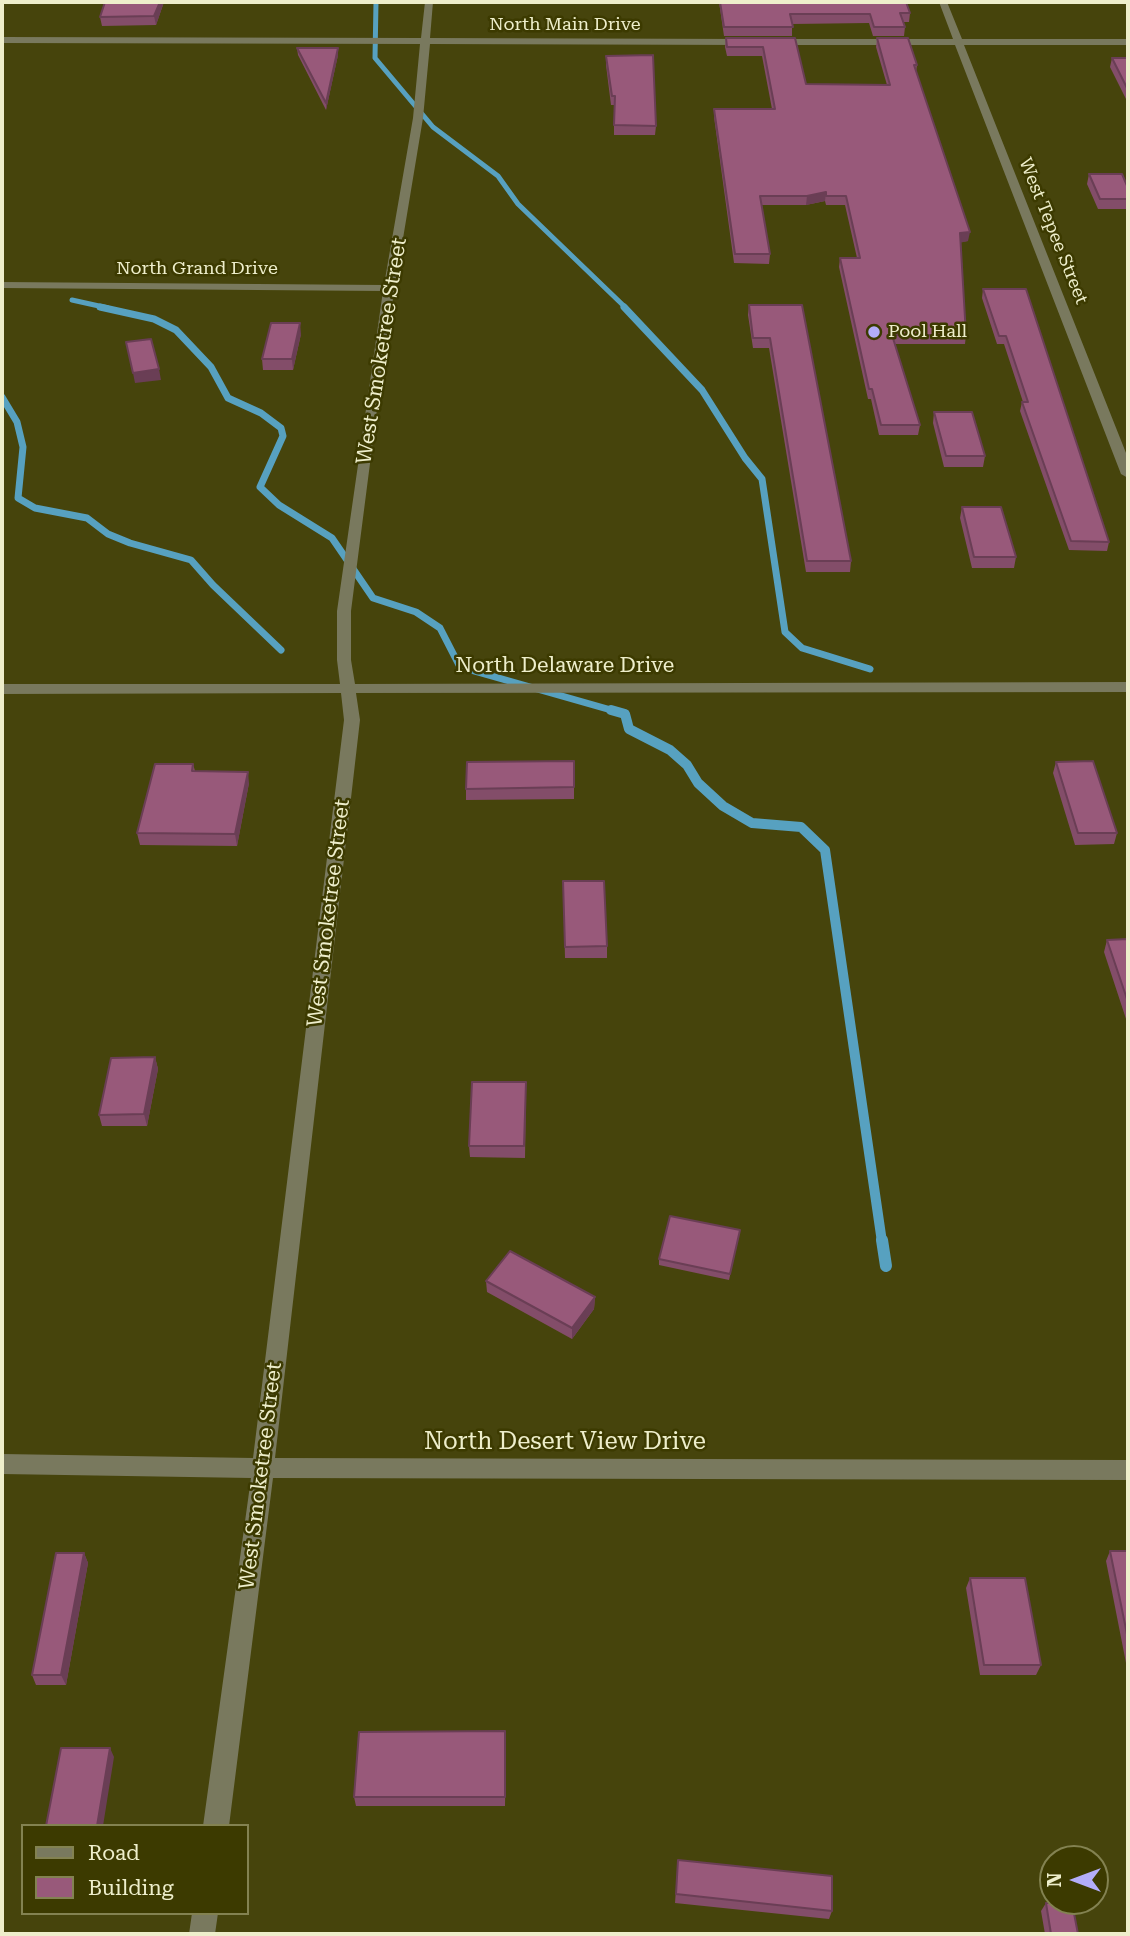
<!DOCTYPE html>
<style>
body{margin:0}
#map{position:relative;width:1130px;height:1936px;overflow:hidden;background:#46440c;font-family:"Roboto Serif",serif}
canvas{display:block}
.frame{position:absolute;inset:0;border:4px solid #eeeecb;pointer-events:none}
.legend{position:absolute;left:21px;top:1824px;width:228px;height:91px;box-sizing:border-box;background:#3c3a00;border:2px solid #838251;margin:0;padding:9px 12px;list-style:none;font-size:21px;color:#eeeecb}
.legend li{display:flex;align-items:center;gap:14px;height:35px}
.legend b{width:35px;border:2px solid #838251}
.north{position:absolute;left:1039px;top:1845px;width:70px;height:70px;box-sizing:border-box;background:#3c3a00;border:2px solid #838251;border-radius:50%;rotate:270deg;font-size:19px;font-weight:700;line-height:28px;text-align:center;color:#eeeecb}
.north::after{content:'';display:block;margin:auto;width:24px;height:32px;background:#b3adf9;clip-path:polygon(50% 0,100% 100%,50% 72%,0 100%)}
</style>
<div id="map">
<canvas width="1130" height="1936"></canvas>
<div class="frame"></div>
<ul class="legend">
<li><b style="height:9px;background:#79795e"></b>Road</li>
<li><b style="height:19px;background:#98597a"></b>Building</li>
</ul>
<div class="north">N</div>
</div>
<script>
const c = document.querySelector('canvas').getContext('2d');
c.lineJoin = 'round';
function poly(rows) {
  const path = new Path2D();
  for (const r of rows) {
    path.moveTo(r[0], r[1]);
    for (let i = 2; i < r.length; i += 2) path.lineTo(r[i], r[i + 1]);
  }
  return path;
}
function trace(path, color, width, dash) {
  c.strokeStyle = color;
  c.lineWidth = width;
  c.lineCap = dash ? 'butt' : 'round';
  c.setLineDash(dash || []);
  c.stroke(path);
}
function fillPath(path, color) {
  c.fillStyle = color;
  c.fill(path, 'evenodd');
}
function drawText(font, color, halo, rows, align = 'center') {
  c.font = font + ' "Roboto Serif",serif';
  c.lineWidth = 5;
  c.setLineDash([]);
  c.textBaseline = 'middle';
  c.strokeStyle = halo;
  c.fillStyle = color;
  for (const [text, x, y, turn = 0] of rows) {
    c.save();
    c.translate(x, y);
    c.rotate((+turn || 0) * Math.PI / 180);
    c.textAlign = isNaN(turn) ? turn : align;
    if (halo) c.strokeText(text, 0, 0);
    c.fillText(text, 0, 0);
    c.restore();
  }
}
trace(poly([
 [376,2,375,58,433,127,498,176,518,204,626,308],
 [72,300,108,308]
]), '#57a1c0', 5);
trace(poly([
 [100,307,154,319,176,330,211,367,228,398,261,413,281,428,283,436,260,487,279,505,332,538,373,598,416,612,440,628,460,667,618,712],
 [624,307,702,390,745,458,762,479,785,632,802,648,870,669],
 [2,397,17,422,23,447,18,498,35,508,87,518,108,534,130,543,191,560,213,585,281,650]
]), '#57a1c0', 7);
trace(poly([
 [611,710,625,714,629,729,670,750,687,765,698,783,723,806,752,823,801,827,825,850,882,1242]
]), '#57a1c0', 10);
trace(poly([
 [882,1240,886,1266]
]), '#57a1c0', 12);
fillPath(poly([
 [425,2,433,2,430,38,747,39,752,42,747,45,430,44,423,118,385,347,351,611,351,660,355,684,1128,682,1128,692,356,693,360,720,275,1458,1128,1460,1128,1480,273,1478,229,1826,203,1826,251,1478,2,1474,2,1454,253,1458,344,720,341,693,2,694,2,684,340,684,337,660,337,611,383,291,2,288,2,282,384,285,413,118,420,44,2,43,2,37,421,38,425,2],
 [939,2,947,2,962,39,1128,39,1128,45,964,45,1128,458,1128,478,1121,474,955,45,775,45,770,42,775,39,953,39,939,2],
 [192,1913,218,1913,215,1934,189,1934,192,1913]
]), '#79795e');
fillPath(poly([
 [164,2,156,25,102,26,100,17],
 [719,2,908,2,907,4,910,13,909,22,903,22,905,27,904,36,873,36,869,23,792,24,792,36,724,36],
 [726,38,795,38,806,84,887,85,876,47,877,38,917,65,916,72,968,241,961,242,966,335,965,344,895,344,920,425,918,435,879,435,871,399,868,399,839,267,840,258,857,258,845,205,826,205,825,201,806,205,762,205,770,254,769,264,734,263,714,117,714,109,772,109,762,56,727,56,725,47],
 [297,48,338,55,326,110,298,55],
 [606,56,656,126,655,135,614,135,614,105,611,105,606,65],
 [1112,58,1128,58,1128,103,1110,67],
 [1089,174,1128,188,1128,209,1098,209,1087,184],
 [983,289,1109,542,1107,551,1069,550,1020,411,1022,402,1023,402,1004,344,997,344,982,298],
 [749,305,802,305,851,561,850,572,806,572,769,348,753,348,748,315],
 [301,334,293,370,263,370,262,359],
 [934,412,985,456,983,467,944,467,933,423],
 [962,507,1016,557,1014,568,972,568,960,518],
 [574,761,574,799,466,800,466,789],
 [1056,762,1117,833,1114,844,1075,845,1053,773],
 [193,764,195,771,249,783,237,846,140,845,137,833],
 [563,881,607,946,607,958,565,958],
 [1128,939,1128,1025,1104,952,1107,940],
 [155,1057,158,1069,147,1126,102,1126,99,1115],
 [526,1093,525,1158,470,1157,469,1146],
 [739,1236,729,1280,659,1265,659,1259],
 [486,1281,595,1297,594,1309,572,1339,487,1292],
 [1110,1551,1128,1551,1128,1663,1126,1663,1106,1561],
 [84,1553,88,1563,66,1685,36,1685,32,1675],
 [970,1578,1041,1665,1036,1675,980,1675,966,1588],
 [506,1741,505,1806,356,1806,354,1797],
 [678,1860,832,1911,829,1919,675,1903],
 [1046,1903,1078,1934,1045,1934,1041,1911]
]), '#834d69');
fillPath(poly([
 [160,2,164,2,156,25,154,16],
 [338,48,338,55,326,110,326,103],
 [826,192,825,201,806,205,807,196],
 [970,232,968,241,959,243,960,233],
 [300,323,301,334,293,370,292,359],
 [159,369,161,380,135,383,133,373],
 [248,772,249,783,237,846,235,834],
 [155,1057,158,1069,147,1126,144,1114],
 [595,1297,594,1309,572,1339,572,1328],
 [84,1553,88,1563,66,1685,61,1675],
 [110,1748,114,1757,103,1826,97,1826]
]), '#6a3e55');
const building = poly([
 [105,2,160,2,154,16,100,17,105,2],
 [720,2,906,2,910,13,900,13,905,27,874,27,870,14,790,14,793,27,724,27,720,2],
 [726,38,795,38,806,84,890,85,877,38,908,38,917,65,914,65,970,232,960,233,966,335,892,335,920,425,881,425,872,389,869,389,840,258,860,258,846,196,826,196,826,192,807,196,760,196,770,254,735,254,714,109,775,109,763,47,727,47,726,38],
 [297,48,338,48,326,103,297,48],
 [653,55,656,126,614,125,615,96,612,96,606,56,653,55],
 [1112,58,1128,58,1128,90,1112,58],
 [1089,174,1122,174,1128,188,1128,199,1100,199,1089,174],
 [983,289,1026,289,1109,542,1071,541,1022,402,1028,402,1006,336,999,336,983,289],
 [749,305,802,305,851,561,807,561,770,338,753,338,749,305],
 [271,323,300,323,292,359,262,359,271,323],
 [151,339,159,369,133,373,126,342,151,339],
 [934,412,972,412,985,456,946,456,934,412],
 [962,507,1001,507,1016,557,974,557,962,507],
 [574,761,574,787,466,789,467,762,574,761],
 [1093,761,1117,833,1078,833,1056,762,1093,761],
 [155,764,193,764,192,771,248,772,235,834,137,833,155,764],
 [563,881,604,881,607,946,565,947,563,881],
 [1128,939,1128,1002,1107,940,1128,939],
 [155,1057,144,1114,99,1115,111,1058,155,1057],
 [472,1082,526,1082,524,1146,469,1146,472,1082],
 [670,1216,740,1230,730,1274,659,1259,670,1216],
 [510,1251,595,1297,572,1328,486,1281,510,1251],
 [1110,1551,1128,1551,1128,1639,1110,1551],
 [56,1553,84,1553,61,1675,32,1675,56,1553],
 [970,1578,1025,1578,1041,1665,984,1665,970,1578],
 [505,1731,505,1797,354,1797,359,1732,505,1731],
 [61,1748,110,1748,97,1826,46,1826,61,1748],
 [678,1860,832,1876,832,1911,676,1894,678,1860],
 [1046,1903,1072,1903,1078,1934,1051,1934,1046,1903]
]);
fillPath(building, '#98597a');
trace(building, '#6a3e55', 2);
for (const [x, y, r, color] of [
 [874,332,7,"#b3adf9"]
]) {
  const dot = new Path2D();
  dot.arc(x, y, r, 0, 2 * Math.PI);
  c.fillStyle = color;
  c.fill(dot);
  trace(dot, '#3c3a00', 2.5);
}
drawText('18px', '#eeeecb', '#3c3a00', [
 ["North Main Drive",565,25],
 ["West Tepee Street",1053,231,68],
 ["North Grand Drive",197,269]
]);
drawText('18px', '#eeeecb', '#3c3a00', [
 ["Pool Hall",888,332]
], 'left');
drawText('21px', '#eeeecb', '#3c3a00', [
 ["West Smoketree Street",382,351,-81],
 ["North Delaware Drive",565,666],
 ["West Smoketree Street",329,913,-83],
 ["West Smoketree Street",261,1476,-83]
]);
drawText('24px', '#eeeecb', '#3c3a00', [
 ["North Desert View Drive",565,1442]
]);
</script>
